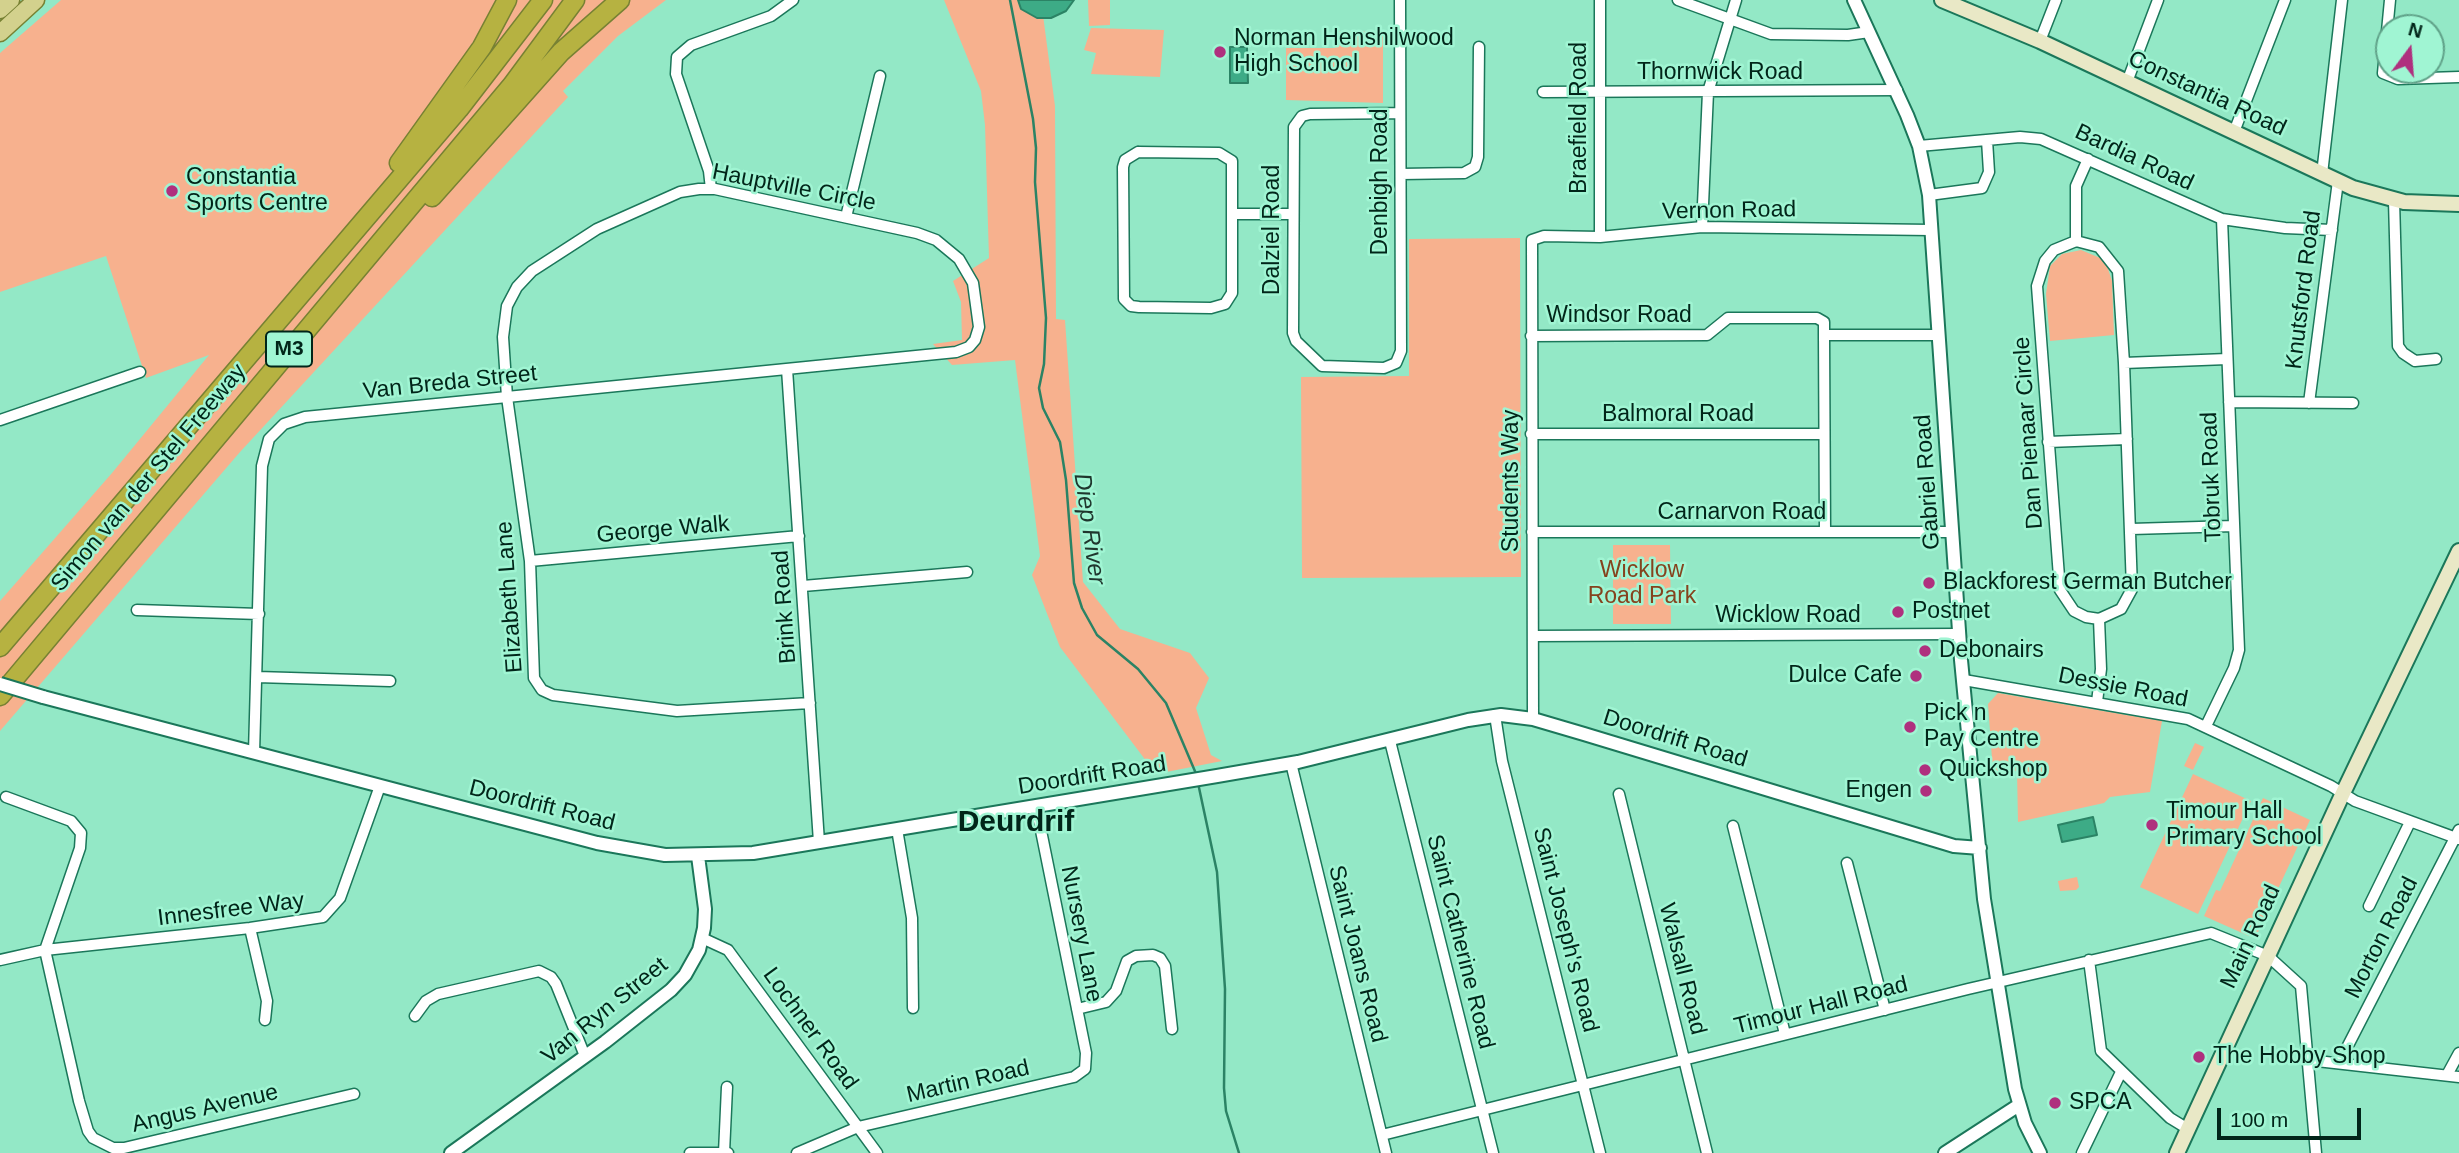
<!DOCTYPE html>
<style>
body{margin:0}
#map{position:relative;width:2459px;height:1153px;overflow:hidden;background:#93e8c6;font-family:Arial,sans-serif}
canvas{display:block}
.north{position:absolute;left:2375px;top:14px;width:70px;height:70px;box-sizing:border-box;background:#a0f5d3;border:2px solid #60a289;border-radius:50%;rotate:16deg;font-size:19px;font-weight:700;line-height:28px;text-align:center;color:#012519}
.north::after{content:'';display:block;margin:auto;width:24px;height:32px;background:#af307e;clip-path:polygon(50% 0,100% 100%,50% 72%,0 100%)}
.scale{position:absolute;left:2217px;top:1108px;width:144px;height:32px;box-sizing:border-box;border:4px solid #012519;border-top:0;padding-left:9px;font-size:21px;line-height:24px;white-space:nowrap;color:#012519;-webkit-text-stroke:5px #a0f5d3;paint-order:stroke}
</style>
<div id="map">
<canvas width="2459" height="1153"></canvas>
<div class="north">N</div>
<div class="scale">100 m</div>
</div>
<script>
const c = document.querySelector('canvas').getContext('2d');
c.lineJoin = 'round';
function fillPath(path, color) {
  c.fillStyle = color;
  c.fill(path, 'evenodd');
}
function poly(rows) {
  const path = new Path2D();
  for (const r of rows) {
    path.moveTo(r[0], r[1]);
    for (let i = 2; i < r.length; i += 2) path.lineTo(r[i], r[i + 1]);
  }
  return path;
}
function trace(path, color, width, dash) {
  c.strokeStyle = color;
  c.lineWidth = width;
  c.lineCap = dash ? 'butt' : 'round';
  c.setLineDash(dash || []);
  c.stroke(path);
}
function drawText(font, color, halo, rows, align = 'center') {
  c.font = font + ' Arial,sans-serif';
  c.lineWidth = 5;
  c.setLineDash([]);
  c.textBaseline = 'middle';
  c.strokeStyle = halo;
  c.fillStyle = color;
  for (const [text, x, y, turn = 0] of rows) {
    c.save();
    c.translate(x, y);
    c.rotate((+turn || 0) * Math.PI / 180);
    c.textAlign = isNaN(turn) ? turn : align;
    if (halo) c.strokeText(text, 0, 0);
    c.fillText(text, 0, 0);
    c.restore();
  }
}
fillPath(poly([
 [61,0,666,0,618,36,563,91,568,97,240,452,0,731,0,601,112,473,209,355,146,378,106,256,0,292,0,53],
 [944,0,1041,0,1055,106,1056,319,1065,320,1083,582,1120,629,1190,653,1209,678,1196,708,1211,755,1222,761,1151,775,1153,770,1060,647,1032,575,1040,556,1015,360,952,365,933,344,962,340,961,302,953,281,989,258,985,125,981,91],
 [1088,0,1110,0,1110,25,1089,26],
 [1091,28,1164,30,1160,77,1091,74,1096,53,1084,50],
 [1335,31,1383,32,1383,103,1286,100,1286,48,1335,48],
 [1520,238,1521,577,1302,578,1301,377,1409,376,1409,239],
 [2081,250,2105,260,2112,281,2114,335,2050,341,2046,294,2050,266,2062,254],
 [1613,545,1670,545,1671,624,1613,624],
 [1998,693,2162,721,2150,792,2110,797,2104,803,2018,822,2017,771,1993,772,1988,704],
 [2195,743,2204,747,2193,770,2184,766],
 [2193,774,2251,801,2198,914,2140,887],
 [2263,798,2310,820,2258,932,2249,936,2204,916,2216,890,2220,891],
 [2077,877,2079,887,2076,890,2060,891,2058,881]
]), '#f7b18e');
const water = poly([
 [1018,0,1074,0,1066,11,1051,18,1037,18,1021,9,1018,0],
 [1230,47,1247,47,1248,83,1230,83,1230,47],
 [2093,817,2097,835,2062,842,2058,825,2093,817]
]);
fillPath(water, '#3dab86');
trace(water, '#2b8365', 2);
trace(poly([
 [1010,0,1033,119,1036,148,1035,182,1046,318,1044,364,1039,388,1043,408,1060,442,1066,480,1074,583,1082,608,1097,635,1138,669,1166,703,1197,776],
 [1198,783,1217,872,1225,989,1224,1088,1226,1111,1239,1153]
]), '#2b8365', 2.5);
const minor = poly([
 [1400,0,1401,351,1396,363,1384,368,1322,366,1296,341,1293,333,1294,127,1302,116,1310,114,1400,113],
 [1678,0,1771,34,1848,35,1869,32],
 [2390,0,2383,73,2398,79,2459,77],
 [2040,41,2056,0],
 [2127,82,2158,0],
 [1543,92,1897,90],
 [2234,132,2285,0],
 [1919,146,2020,137,2041,139,2222,219,2285,228,2332,230],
 [1138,152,1219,153,1232,161,1232,293,1225,304,1211,308,1139,307,1131,306,1124,299,1123,167,1125,160,1138,152],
 [1401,174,1464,173,1475,167,1478,157,1479,47],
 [2322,174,2342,0],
 [711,189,709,171,676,74,677,57,691,45,771,16,793,0],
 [1929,195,1982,188,1989,172,1987,140],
 [2394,200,2398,346,2403,353,2415,361,2436,359],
 [1233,214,1293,214],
 [846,217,880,76],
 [1702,227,1708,92,1736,0],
 [1600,237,1600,0],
 [2076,241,2099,247,2118,271,2124,363,2132,589,2121,609,2099,619,2086,617,2074,611,2060,590,2037,286,2045,261,2054,250,2076,241],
 [2076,241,2076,186,2088,159],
 [1824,335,1825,532],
 [1531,336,1707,335,1728,318,1817,318,1824,322,1824,335,1938,335],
 [2124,363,2227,359],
 [787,369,819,842],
 [2229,402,2353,403],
 [2309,403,2338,181],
 [0,420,140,372],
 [1531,434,1824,434],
 [2048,442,2127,439],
 [2131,529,2234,526],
 [1532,532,1952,532],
 [530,561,799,536],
 [803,586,967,572],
 [137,610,259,614],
 [1533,636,1959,634],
 [257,677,390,681],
 [1964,680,2188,719,2331,786,2355,801,2459,839],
 [2097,702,2101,669,2099,619],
 [1495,715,1502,761,1600,1153],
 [1533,719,1532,240,1544,236,1600,237,1702,227,1931,230],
 [2206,726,2234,668,2239,650,2222,219],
 [1390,741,1493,1153],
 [254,753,262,466,269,439,284,424,305,417,507,397,956,352,969,347,975,340,979,327,973,283,959,259,936,240,917,233,715,189,699,189,680,192,597,229,532,271,517,287,507,306,503,337,507,397,530,561,534,678,542,690,553,695,677,711,810,703],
 [1291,763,1386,1153],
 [1619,794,1707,1153],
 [6,797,71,821,81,833,80,848,45,950,79,1101,88,1131,93,1138,113,1148,124,1148,354,1094],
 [1733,826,1785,1034],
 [897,829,912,918,913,1008],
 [1847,863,1885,1010],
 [2369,906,2410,822],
 [250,928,267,1001,265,1020],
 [702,938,728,950,877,1153],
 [0,960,45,950,250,928,323,917,340,898,380,786],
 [2089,960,2101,1051,2170,1118,2188,1129],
 [1077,1009,1106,1002,1116,991,1127,961,1136,956,1153,955,1160,958,1165,966,1172,1029],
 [415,1016,426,1001,438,994,539,971,551,977,556,984,585,1056],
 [2308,1060,2459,1077],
 [2339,1063,2459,830],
 [2447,1075,2459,1053],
 [1382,1135,1968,989,2211,933,2268,956,2301,986,2316,1153],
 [690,1153,728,1153],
 [724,1153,727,1087],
 [797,1153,858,1127,1074,1077,1085,1069,1086,1053,1036,806],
 [2082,1153,2121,1072]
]);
const tertiary = poly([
 [1854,0,1907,115,1919,146,1929,195,1961,660,1984,899,2015,1089,2025,1123,2040,1153],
 [43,697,597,843,665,855,753,853,1217,776,1298,762,1468,720,1501,715,1533,719,1584,734,1954,846,1980,848],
 [451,1153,605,1042,671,990,685,975,699,950,704,928,705,909,698,856],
 [1945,1153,2019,1105]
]);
const secondary = poly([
 [1942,0,2040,41,2353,188,2404,202,2459,204],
 [2177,1153,2343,793,2459,551]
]);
const primary = poly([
 [0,10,11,0],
 [0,33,36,0]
]);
const motorway = poly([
 [399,163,482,47,507,0],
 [432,197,561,52,620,0],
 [0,647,459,109,543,0],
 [0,696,512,85,575,0]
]);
trace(minor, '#1b775a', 13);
trace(tertiary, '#1b775a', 16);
trace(secondary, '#1b775a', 18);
trace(primary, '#778133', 19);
trace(motorway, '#778133', 21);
trace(minor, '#fff', 10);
trace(tertiary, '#fff', 12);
trace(secondary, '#e9e8c6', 14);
trace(primary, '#d3d18d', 16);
trace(motorway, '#b6b241', 18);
const tertiaryBridge = poly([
 [0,684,43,697]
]);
trace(tertiaryBridge, '#1b775a', 16, []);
trace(tertiaryBridge, '#fff', 12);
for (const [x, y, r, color] of [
 [1220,52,7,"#af307e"],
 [172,191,7,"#af307e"],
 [1929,583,7,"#af307e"],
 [1898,612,7,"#af307e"],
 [1925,651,7,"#af307e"],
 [1916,676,7,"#af307e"],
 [1910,727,7,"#af307e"],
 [1925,770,7,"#af307e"],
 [1926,791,7,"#af307e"],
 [2152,825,7,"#af307e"],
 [2199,1057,7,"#af307e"],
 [2055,1103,7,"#af307e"]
]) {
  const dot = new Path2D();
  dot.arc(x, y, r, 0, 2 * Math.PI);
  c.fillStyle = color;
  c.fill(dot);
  trace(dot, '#a0f5d3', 2.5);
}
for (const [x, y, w] of [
 [289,349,46]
]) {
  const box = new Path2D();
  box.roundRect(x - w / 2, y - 17.5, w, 35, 5);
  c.fillStyle = '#a0f5d3';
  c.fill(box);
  trace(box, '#012519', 2);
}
drawText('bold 21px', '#012519', null, [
 ["M3",289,349]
]);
drawText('23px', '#012519', '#a0f5d3', [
 ["Norman Henshilwood",1234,39],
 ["High School",1234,65],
 ["Constantia",186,178],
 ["Sports Centre",186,204],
 ["Blackforest German Butcher",1943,583],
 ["Postnet",1912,612],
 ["Debonairs",1939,651],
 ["Dulce Cafe",1902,676,"right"],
 ["Pick n",1924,714],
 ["Pay Centre",1924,740],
 ["Quickshop",1939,770],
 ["Engen",1912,791,"right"],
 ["Timour Hall",2166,812],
 ["Primary School",2166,838],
 ["The Hobby Shop",2213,1057],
 ["SPCA",2069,1103]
], 'left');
drawText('23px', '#012519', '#a0f5d3', [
 ["Thornwick Road",1720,73],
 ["Constantia Road",2207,94,25],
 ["Braefield Road",1580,118,-90],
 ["Bardia Road",2134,158,25],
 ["Denbigh Road",1381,182,-90],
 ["Hauptville Circle",794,188,11],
 ["Vernon Road",1729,211,-1],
 ["Dalziel Road",1273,230,-90],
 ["Knutsford Road",2304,290,-83],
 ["Windsor Road",1619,316],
 ["Van Breda Street",450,383,-6],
 ["Balmoral Road",1678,415],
 ["Dan Pienaar Circle",2029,433,-94],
 ["Tobruk Road",2212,477,-92],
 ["Simon van der Stel Freeway",149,478,-50],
 ["Students Way",1512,481,-90],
 ["Gabriel Road",1928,482,-94],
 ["Carnarvon Road",1742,513],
 ["George Walk",663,530,-5],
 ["Elizabeth Lane",510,597,-94],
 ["Brink Road",785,607,-94],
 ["Wicklow Road",1788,616],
 ["Dessie Road",2123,688,11],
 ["Doordrift Road",1675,739,17],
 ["Doordrift Road",1092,776,-9],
 ["Doordrift Road",542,806,14],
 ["Innesfree Way",231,910,-7],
 ["Saint Joseph's Road",1565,930,76],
 ["Nursery Lane",1081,934,79],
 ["Main Road",2251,937,-65],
 ["Morton Road",2382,938,-63],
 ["Saint Catherine Road",1460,942,76],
 ["Saint Joans Road",1357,954,76],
 ["Walsall Road",1682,969,76],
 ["Timour Hall Road",1821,1006,-14],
 ["Van Ryn Street",605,1011,-39],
 ["Lochner Road",810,1029,54],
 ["Martin Road",968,1082,-13],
 ["Angus Avenue",205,1109,-13]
]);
drawText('23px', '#85431e', '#a0f5d3', [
 ["Wicklow",1642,571],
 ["Road Park",1642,597]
]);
drawText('italic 24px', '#1f362d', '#a0f5d3', [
 ["Diep River",1089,529,82]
]);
drawText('bold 30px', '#012519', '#a0f5d3', [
 ["Deurdrif",1016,823]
]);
</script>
